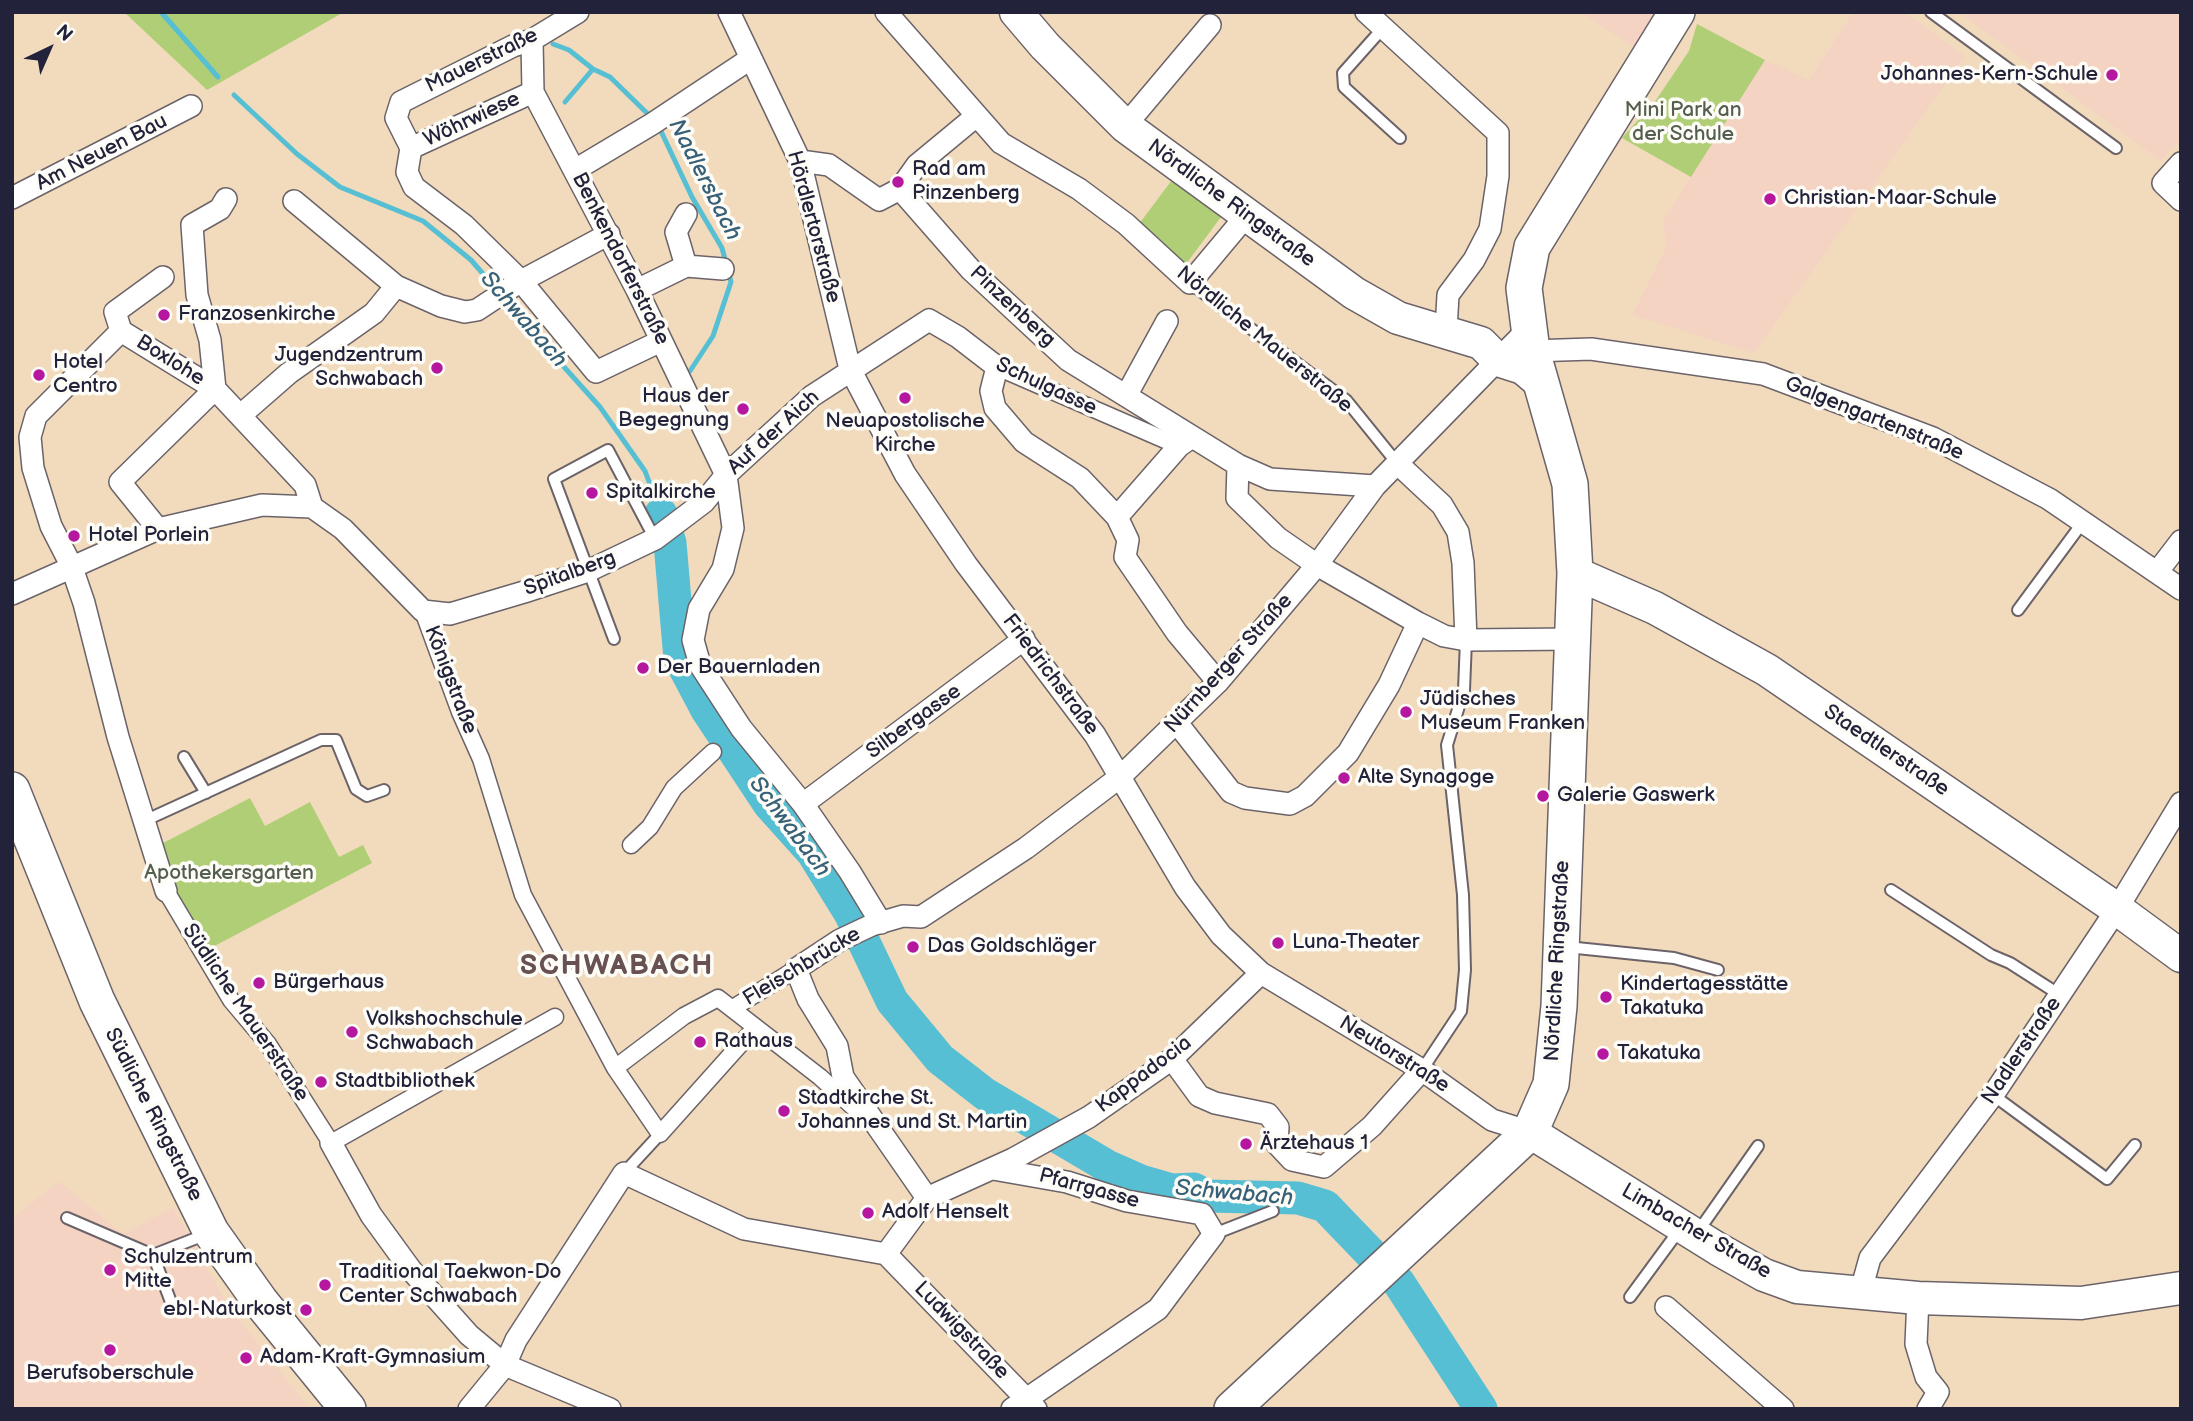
<!DOCTYPE html>
<meta charset="utf-8">
<style>
body{margin:0}
#map{position:relative;width:2193px;height:1421px;overflow:hidden;background:#f2dbbd;font-family:"Balsamiq Sans",sans-serif}
canvas{display:block}
.frame{position:absolute;inset:0;border:14px solid #22223b;pointer-events:none}
.north{position:absolute;left:14px;top:14px;width:70px;height:70px;-webkit-text-stroke:5px #fdfcf7;paint-order:stroke;rotate:44deg;font-size:19px;font-weight:700;line-height:28px;text-align:center;color:#22223b}
.north::after{content:'';display:block;margin:auto;width:24px;height:32px;background:#22223b;clip-path:polygon(50% 0,100% 100%,50% 72%,0 100%)}
</style>
<div id="map">
<canvas width="2193" height="1421"></canvas>
<div class="frame"></div>
<div class="north">N</div>
</div>
<script>
const c = document.querySelector('canvas').getContext('2d');
c.lineJoin = 'round';
function fillPath(path, color) {
  c.fillStyle = color;
  c.fill(path, 'evenodd');
}
function poly(rows) {
  const path = new Path2D();
  for (const r of rows) {
    path.moveTo(r[0], r[1]);
    for (let i = 2; i < r.length; i += 2) path.lineTo(r[i], r[i + 1]);
  }
  return path;
}
function trace(path, color, width, dash) {
  c.strokeStyle = color;
  c.lineWidth = width;
  c.lineCap = dash ? 'butt' : 'round';
  c.setLineDash(dash || []);
  c.stroke(path);
}
function drawText(font, color, halo, rows, align = 'center') {
  c.font = font + ' "Balsamiq Sans",sans-serif';
  c.lineWidth = 7;
  c.setLineDash([]);
  c.textBaseline = 'middle';
  c.strokeStyle = halo;
  c.fillStyle = color;
  for (const [text, x, y, turn = 0] of rows) {
    c.save();
    c.translate(x, y);
    c.rotate((+turn || 0) * Math.PI / 180);
    c.textAlign = isNaN(turn) ? turn : align;
    if (halo) c.strokeText(text, 0, 0);
    c.fillText(text, 0, 0);
    c.restore();
  }
}
fillPath(poly([
 [1580,12,1661,12,1637,49],
 [1853,12,1905,12,1965,56,1754,353,1632,315,1666,247,1663,221,1765,60,1809,80],
 [1958,12,2181,12,2181,139,2161,161],
 [59,1181,123,1234,173,1208,229,1307,310,1409,12,1409,12,1219]
]), '#f5d3c2');
fillPath(poly([
 [124,12,344,12,207,90],
 [1697,24,1765,60,1691,177,1622,138,1656,100,1689,51],
 [1172,180,1221,217,1186,264,1136,228],
 [250,798,265,826,310,802,339,857,363,845,372,863,205,951,157,856,163,843]
]), '#afce75');
trace(poly([
 [161,12,218,77],
 [553,44,569,50,593,69,610,77,653,119],
 [234,95,297,154,340,187,423,221,471,260,498,291],
 [565,102,593,69],
 [659,127,692,197,722,248,731,282,713,336,690,371],
 [503,299,600,407,645,471,661,514]
]), '#57bfd4', 5);
trace(poly([
 [661,514,670,543,680,659,707,710,769,804,813,853,850,913,892,1001,940,1059,985,1094,1107,1166,1141,1181,1172,1190,1194,1189,1207,1196,1298,1198,1325,1206,1399,1283,1481,1409]
]), '#57bfd4', 33);
const service = poly([
 [1931,12,2116,148],
 [1383,28,1343,73,1344,87,1400,138],
 [1190,283,1346,400,1397,463],
 [2018,610,2083,522],
 [614,639,554,479,608,450,655,539],
 [184,757,206,793],
 [144,821,321,740,336,740,356,789,367,796,384,790],
 [1891,890,1991,955,2010,963,2060,995],
 [1567,947,1674,958,1718,970],
 [1422,1070,1461,1011,1465,970,1463,895,1447,745,1464,690,1466,640],
 [1993,1095,2107,1179,2135,1145],
 [624,1173,660,1134],
 [67,1218,153,1255],
 [1697,1233,1758,1146],
 [1214,1234,1273,1211],
 [1630,1297,1680,1229],
 [174,1310,153,1255,207,1234]
]);
const pedestrian = poly([
 [997,367,1179,446],
 [423,611,460,712,481,759,523,895,615,1068,660,1134,754,1029],
 [631,845,650,827,674,788,713,752],
 [166,891,231,1000,268,1044,331,1143,555,1017],
 [733,1008,796,969],
 [615,1068,684,1016,718,998,820,1077,861,1114]
]);
const minor = poly([
 [578,12,532,40,513,46,401,102,396,118,411,148,407,172,414,187,464,225,521,281,596,372,661,341],
 [729,12,800,161,850,369,905,474,966,564,1095,735,1185,887,1221,935,1261,973,1422,1070,1492,1120,1530,1132],
 [886,12,1001,143,1079,189,1126,224,1190,283,1246,216],
 [1366,12,1498,133,1498,176,1490,229,1474,260,1448,295,1446,330],
 [532,40,533,92,637,290,726,475,733,528,723,569,699,609,693,640,700,665,741,728,803,804,850,872,881,923],
 [1125,126,1210,25],
 [411,148,533,92],
 [800,161,829,165,879,200,900,189,971,270,1068,360,1238,465,1270,479,1375,486],
 [2181,163,2163,183,2181,200],
 [575,170,652,124,750,59],
 [900,189,917,165,975,117],
 [12,198,191,106],
 [294,201,396,286,441,306,465,312,477,310,521,281,609,234],
 [686,214,676,232,686,266],
 [163,277,115,312,121,331,215,389,305,485,312,507],
 [637,290,686,266,723,269],
 [121,331,36,416,30,437,33,468,51,526,71,565,84,603,118,737,166,891],
 [1532,351,1591,349,1763,374,1933,438,2049,499,2181,589],
 [215,389,210,340,197,295,192,225,220,209,226,199],
 [1126,396,1167,321],
 [242,414,289,373,374,313,396,286],
 [1397,463,1442,505,1458,532,1463,563,1466,640],
 [1238,465,1237,498,1278,538,1317,565,1418,623,1444,636,1466,640,1574,639],
 [312,507,343,529,423,611,450,614,524,592,588,571,655,539,704,502,726,475,812,396,929,320,958,337,997,367,991,391,995,408,1024,442,1080,478,1117,517,1128,540,1125,557,1177,633,1218,682],
 [1117,517,1179,446,1192,437],
 [158,529,120,482,215,389],
 [2158,571,2181,541],
 [12,594,158,529,262,505,312,507],
 [1177,723,1231,792,1245,798,1290,804,1305,796,1348,753,1389,685,1418,623],
 [803,804,1024,639],
 [1172,1059,1199,1096,1215,1103,1268,1114,1278,1127,1277,1144,1292,1160,1324,1167,1372,1126,1422,1070],
 [331,1143,371,1215,411,1270,469,1335,505,1365,610,1409],
 [993,1169,1067,1182,1127,1201,1202,1214,1214,1234,1158,1309,1012,1409],
 [927,1198,843,1077,837,1046,808,999,796,969,840,940,872,925,903,916,921,917,1026,848,1120,777,1218,682,1317,565,1375,486,1529,328],
 [886,1254,927,1198,1013,1159,1089,1117,1172,1059,1261,973],
 [886,1254,1036,1409],
 [1860,1294,1870,1258,1993,1095,2117,909,2181,803],
 [1918,1298,1916,1344,1926,1377,1938,1392,1928,1409],
 [1666,1307,1783,1409],
 [469,1409,505,1365,516,1340,624,1173,744,1229,886,1254]
]);
const secondary = poly([
 [1016,12,1045,46,1125,126,1354,293,1398,318,1481,343,1498,360,1523,368,1542,384],
 [1575,573,1655,608,1767,670,2117,909,2181,956],
 [1530,1132,1718,1249,1764,1275,1797,1287,1918,1298,2081,1303,2181,1288]
]);
const primary = poly([
 [12,790,97,1001,211,1232,260,1301,348,1409],
 [1232,1409,1530,1132,1551,1084,1559,1006,1575,573,1570,484,1532,351,1524,288,1532,247,1677,12]
]);
trace(service, '#6b6368', 14);
trace(pedestrian, '#6b6368', 19);
trace(minor, '#6b6368', 24);
trace(secondary, '#6b6368', 35);
trace(primary, '#6b6368', 38);
trace(service, '#fff', 10);
trace(pedestrian, '#fff', 16);
trace(minor, '#fff', 21);
trace(secondary, '#fff', 32);
trace(primary, '#fff', 35);
for (const [x, y, r, color] of [
 [2112,75,7,"#b5179e"],
 [898,182,7,"#b5179e"],
 [1770,199,7,"#b5179e"],
 [164,315,7,"#b5179e"],
 [437,368,7,"#b5179e"],
 [39,375,7,"#b5179e"],
 [905,398,7,"#b5179e"],
 [743,409,7,"#b5179e"],
 [592,493,7,"#b5179e"],
 [74,536,7,"#b5179e"],
 [643,668,7,"#b5179e"],
 [1406,712,7,"#b5179e"],
 [1344,778,7,"#b5179e"],
 [1543,796,7,"#b5179e"],
 [1278,943,7,"#b5179e"],
 [913,947,7,"#b5179e"],
 [259,983,7,"#b5179e"],
 [1606,997,7,"#b5179e"],
 [352,1032,7,"#b5179e"],
 [700,1042,7,"#b5179e"],
 [1603,1054,7,"#b5179e"],
 [321,1082,7,"#b5179e"],
 [784,1111,7,"#b5179e"],
 [1246,1144,7,"#b5179e"],
 [868,1213,7,"#b5179e"],
 [110,1270,7,"#b5179e"],
 [325,1285,7,"#b5179e"],
 [306,1310,7,"#b5179e"],
 [110,1350,7,"#b5179e"],
 [246,1358,7,"#b5179e"]
]) {
  const dot = new Path2D();
  dot.arc(x, y, r, 0, 2 * Math.PI);
  c.fillStyle = color;
  c.fill(dot);
  trace(dot, '#fdfcf7', 2.5);
}
drawText('21px', '#22223b', '#fdfcf7', [
 ["Mauerstraße",482,61,-26],
 ["Wöhrwiese",472,120,-25],
 ["Am Neuen Bau",102,153,-27],
 ["Nördliche Ringstraße",1231,204,36],
 ["Hördlertorstraße",813,227,75],
 ["Benkendorferstraße",620,259,63],
 ["Pinzenberg",1012,307,43],
 ["Nördliche Mauerstraße",1264,340,39],
 ["Boxlohe",170,361,32],
 ["Schulgasse",1046,387,25],
 ["Galgengartenstraße",1874,419,22],
 ["Auf der Aich",774,433,-42],
 ["Spitalberg",570,574,-20],
 ["Nürnberger Straße",1229,664,-48],
 ["Friedrichstraße",1050,675,53],
 ["Königstraße",450,680,69],
 ["Silbergasse",914,722,-36],
 ["Staedtlerstraße",1886,751,34],
 ["Nördliche Ringstraße",1558,961,-87],
 ["Fleischbrücke",802,967,-31],
 ["Südliche Mauerstraße",245,1013,56],
 ["Nadlerstraße",2022,1051,-56],
 ["Neutorstraße",1394,1055,32],
 ["Kappadocia",1144,1075,-37],
 ["Südliche Ringstraße",153,1115,63],
 ["Pfarrgasse",1089,1189,15],
 ["Limbacher Straße",1696,1232,30],
 ["Ludwigstraße",961,1331,46]
]);
drawText('21px', '#22223b', '#fdfcf7', [
 ["Johannes-Kern-Schule",2098,75,"right"],
 ["Rad am",912,170],
 ["Pinzenberg",912,194],
 ["Christian-Maar-Schule",1784,199],
 ["Franzosenkirche",178,315],
 ["Jugendzentrum",423,356,"right"],
 ["Schwabach",423,380,"right"],
 ["Hotel",53,363],
 ["Centro",53,387],
 ["Haus der",729,397,"right"],
 ["Begegnung",729,421,"right"],
 ["Neuapostolische",905,422,"center"],
 ["Kirche",905,446,"center"],
 ["Spitalkirche",606,493],
 ["Hotel Porlein",88,536],
 ["Der Bauernladen",657,668],
 ["Jüdisches",1420,700],
 ["Museum Franken",1420,724],
 ["Alte Synagoge",1358,778],
 ["Galerie Gaswerk",1557,796],
 ["Luna-Theater",1292,943],
 ["Das Goldschläger",927,947],
 ["Bürgerhaus",273,983],
 ["Kindertagesstätte",1620,985],
 ["Takatuka",1620,1009],
 ["Volkshochschule",366,1020],
 ["Schwabach",366,1044],
 ["Rathaus",714,1042],
 ["Takatuka",1617,1054],
 ["Stadtbibliothek",335,1082],
 ["Stadtkirche St.",798,1099],
 ["Johannes und St. Martin",798,1123],
 ["Ärztehaus 1",1260,1144],
 ["Adolf Henselt",882,1213],
 ["Schulzentrum",124,1258],
 ["Mitte",124,1282],
 ["Traditional Taekwon-Do",339,1273],
 ["Center Schwabach",339,1297],
 ["ebl-Naturkost",292,1310,"right"],
 ["Adam-Kraft-Gymnasium",260,1358],
 ["Berufsoberschule",110,1374,"center"]
], 'left');
drawText('21px', '#535e4f', '#fdfcf7', [
 ["Mini Park an",1683,111],
 ["der Schule",1683,135],
 ["Apothekersgarten",229,874]
]);
drawText('italic 23px', '#376178', '#fdfcf7', [
 ["Nadlersbach",704,180,63],
 ["Schwabach",523,320,49],
 ["Schwabach",789,827,53],
 ["Schwabach",1234,1194,5]
]);
c.letterSpacing = '2px';
drawText('bold 28px', '#675151', '#fdfcf7', [
 ["SCHWABACH",617,967]
]);
c.letterSpacing = '0px';
</script>
